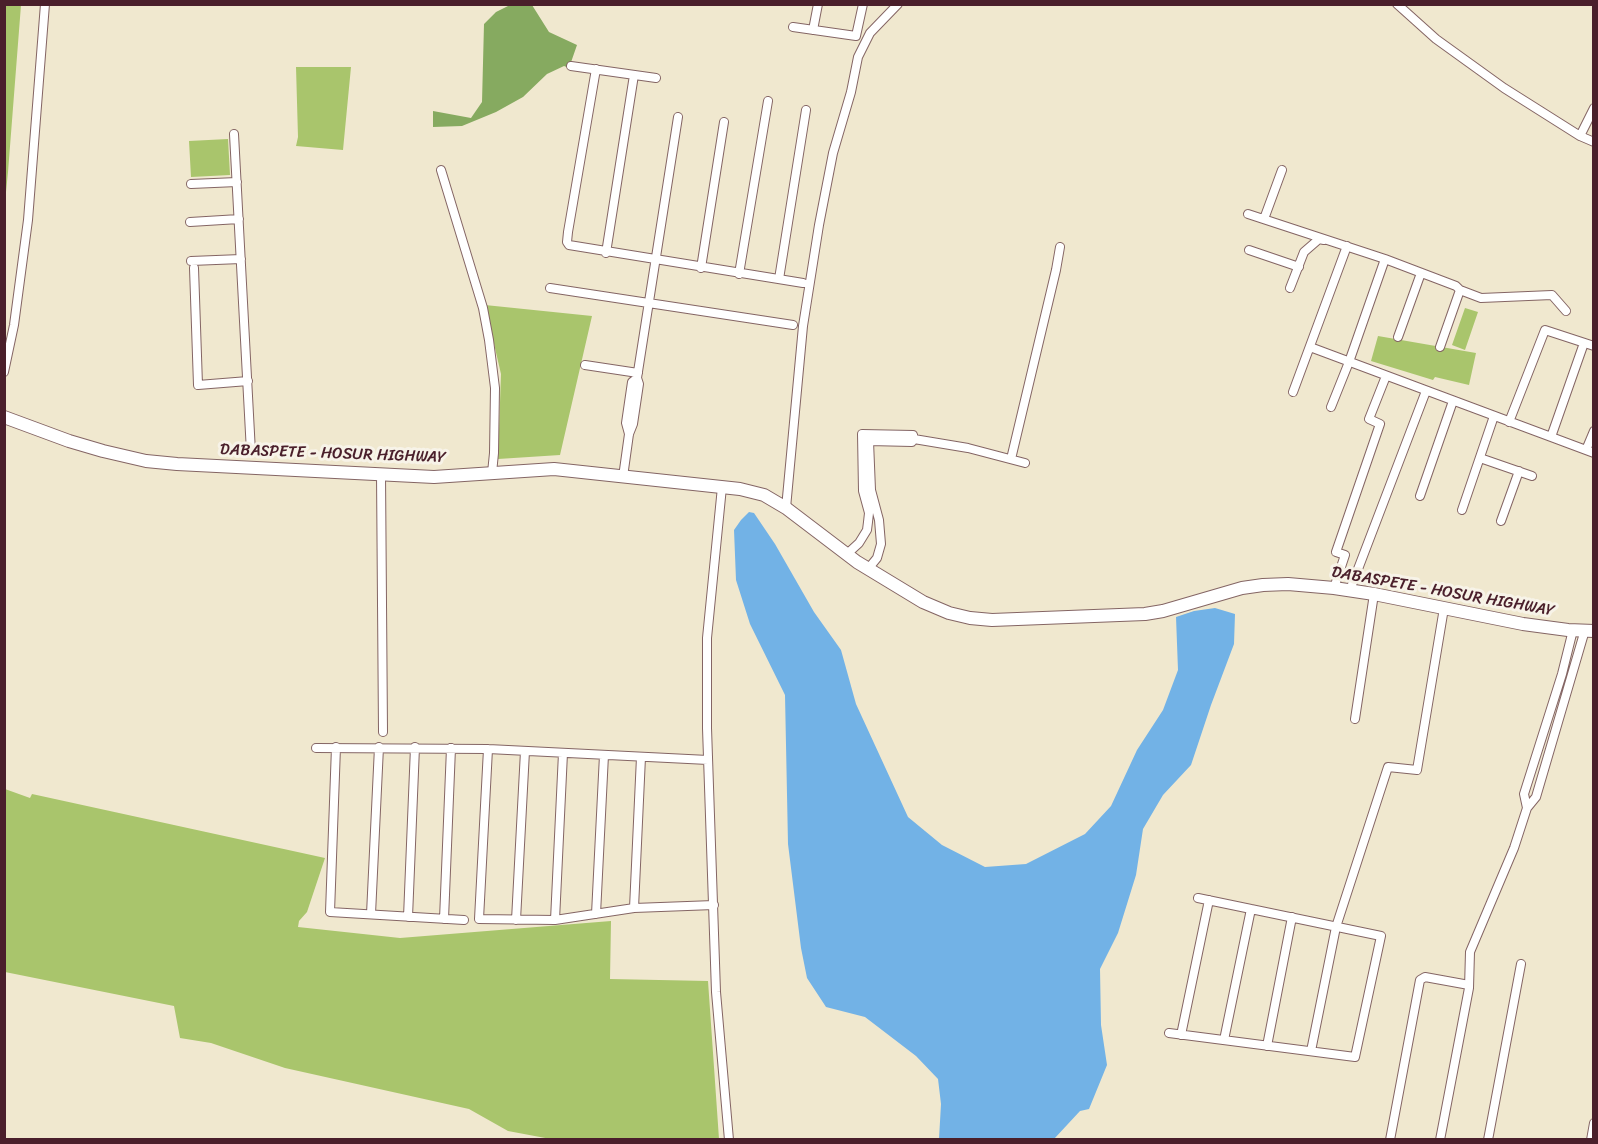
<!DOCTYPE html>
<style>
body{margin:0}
#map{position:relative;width:1598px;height:1144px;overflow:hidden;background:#f0e8cf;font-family:Sriracha,sans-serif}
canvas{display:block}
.frame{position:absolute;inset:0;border:6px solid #4a1f2b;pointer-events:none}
</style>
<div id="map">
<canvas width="1598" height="1144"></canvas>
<div class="frame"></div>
</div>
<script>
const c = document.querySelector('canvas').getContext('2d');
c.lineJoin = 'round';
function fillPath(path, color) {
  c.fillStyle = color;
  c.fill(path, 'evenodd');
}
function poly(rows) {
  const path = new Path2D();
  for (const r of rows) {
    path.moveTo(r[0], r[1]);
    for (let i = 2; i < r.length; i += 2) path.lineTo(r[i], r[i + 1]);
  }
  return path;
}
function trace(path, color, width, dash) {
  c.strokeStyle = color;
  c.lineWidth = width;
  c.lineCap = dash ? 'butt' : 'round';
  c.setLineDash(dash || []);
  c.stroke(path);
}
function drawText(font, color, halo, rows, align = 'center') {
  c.font = font + ' Sriracha,sans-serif';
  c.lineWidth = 6;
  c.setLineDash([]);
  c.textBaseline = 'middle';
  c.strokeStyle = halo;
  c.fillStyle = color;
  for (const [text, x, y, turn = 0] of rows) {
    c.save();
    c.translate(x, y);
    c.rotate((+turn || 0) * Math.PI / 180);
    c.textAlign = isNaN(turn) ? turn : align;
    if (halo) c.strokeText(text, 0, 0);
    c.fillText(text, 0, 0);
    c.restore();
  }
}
fillPath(poly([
 [5,4,21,5,8,172,5,202],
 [296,67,351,67,343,150,296,146,298,137],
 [228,139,230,175,191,177,189,141],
 [485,305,592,316,560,455,498,459,501,374],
 [1465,308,1478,312,1465,350,1452,345],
 [1378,336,1476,353,1469,385,1435,377,1433,380,1371,361],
 [5,789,30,798,32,794,325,858,307,912,299,921,298,927,400,938,611,921,610,979,708,981,719,1139,556,1140,508,1131,469,1109,285,1068,211,1043,180,1038,174,1006,5,972]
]), '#a9c56c');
fillPath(poly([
 [510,5,532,5,549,32,577,45,569,68,564,66,547,74,523,97,496,112,462,126,433,127,433,111,471,118,482,102,484,24,496,12]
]), '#86aa60');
fillPath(poly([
 [749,512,754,513,775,544,814,612,841,650,856,704,908,817,942,845,985,867,1026,864,1085,834,1111,806,1137,750,1163,710,1178,670,1176,617,1194,611,1215,608,1235,614,1234,644,1211,705,1191,765,1163,795,1143,829,1136,875,1118,933,1100,969,1101,1025,1107,1065,1089,1109,1080,1111,1054,1139,939,1139,941,1104,938,1079,916,1056,865,1017,826,1007,807,978,801,948,788,844,785,695,750,624,736,580,734,530,741,520]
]), '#72b2e6');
const minor = poly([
 [1397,4,1436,39,1504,88,1580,136,1594,142],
 [793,27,856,36,863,4],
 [813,30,818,4],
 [571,66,656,78],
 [596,69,568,232,567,242,569,245,803,283],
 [234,134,251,452],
 [1580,136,1594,108],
 [441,170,483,308,489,340,495,388,494,453,492,473],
 [191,184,237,182],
 [1248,214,1385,259,1456,286,1460,290,1481,298,1552,295,1566,311],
 [1264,219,1282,170],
 [190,222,239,219],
 [1249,250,1299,267],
 [606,253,634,75],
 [191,261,241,259],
 [194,268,198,385,248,381],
 [701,268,724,122],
 [739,274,768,101],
 [779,279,806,110],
 [550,288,793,325],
 [1290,288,1304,252,1319,239,1324,240],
 [1398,337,1421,273],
 [1310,347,1594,453],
 [1440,347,1460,290],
 [585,365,638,373],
 [4,372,14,325,28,220,45,4],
 [1293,392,1347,246],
 [1331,407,1349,362,1385,259],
 [1509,422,1545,330,1594,346],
 [629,434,626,423,632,382,637,378],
 [1551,437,1584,343],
 [1586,450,1594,431],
 [1480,458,1532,476],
 [1011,459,1056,270,1060,247],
 [381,474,383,732],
 [623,477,629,434,633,424,639,384,637,378,678,117],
 [722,487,707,638,707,728,716,992,729,1140],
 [1420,496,1453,401],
 [786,508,803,326,819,225,833,153,851,92,858,57,870,33,898,4],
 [1462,510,1494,416],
 [1501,521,1519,471],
 [847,554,859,543,867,530,868,522,869,513,863,491,862,434,913,435,914,439,968,448,1025,463],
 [868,569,877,558,881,544,879,520,871,490,869,441,912,442,914,439],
 [1334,588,1345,555,1336,552,1380,424,1369,419,1386,376],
 [1350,590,1426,391],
 [1573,630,1562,674,1524,794,1527,808,1536,797,1585,630],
 [1355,719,1374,594],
 [336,747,330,912,464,920],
 [316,748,488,749,708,760],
 [488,749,479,919,555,920,634,908,714,905],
 [634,908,641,757],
 [371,914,379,747],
 [596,914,604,755],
 [408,917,415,747],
 [444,919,451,748],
 [516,920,525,751],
 [555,920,563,753],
 [1169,1033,1355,1057,1381,936,1198,898],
 [1181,1035,1209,900],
 [1224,1040,1251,909],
 [1267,1046,1292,917],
 [1311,1051,1336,927,1388,767,1417,770,1444,608],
 [1390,1140,1420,980,1425,977,1469,985],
 [1440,1140,1469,988,1470,952,1514,848,1527,808],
 [1488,1140,1521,964],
 [1591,1140,1594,1123]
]);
const highway = poly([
 [4,417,69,441,103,451,146,461,177,464,434,477,554,469,740,489,764,495,786,508,857,562,923,602,949,613,970,618,992,620,1145,614,1163,611,1242,588,1263,585,1288,584,1334,588,1374,594,1523,624,1568,630,1594,631]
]);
trace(minor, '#846564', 10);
trace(highway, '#846564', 14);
trace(minor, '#fff', 8);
trace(highway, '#fff', 12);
drawText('16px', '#4a1f2b', '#f7f3e8', [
 ["DABASPETE - HOSUR HIGHWAY",333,454,2],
 ["DABASPETE - HOSUR HIGHWAY",1443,592,10]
]);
</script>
